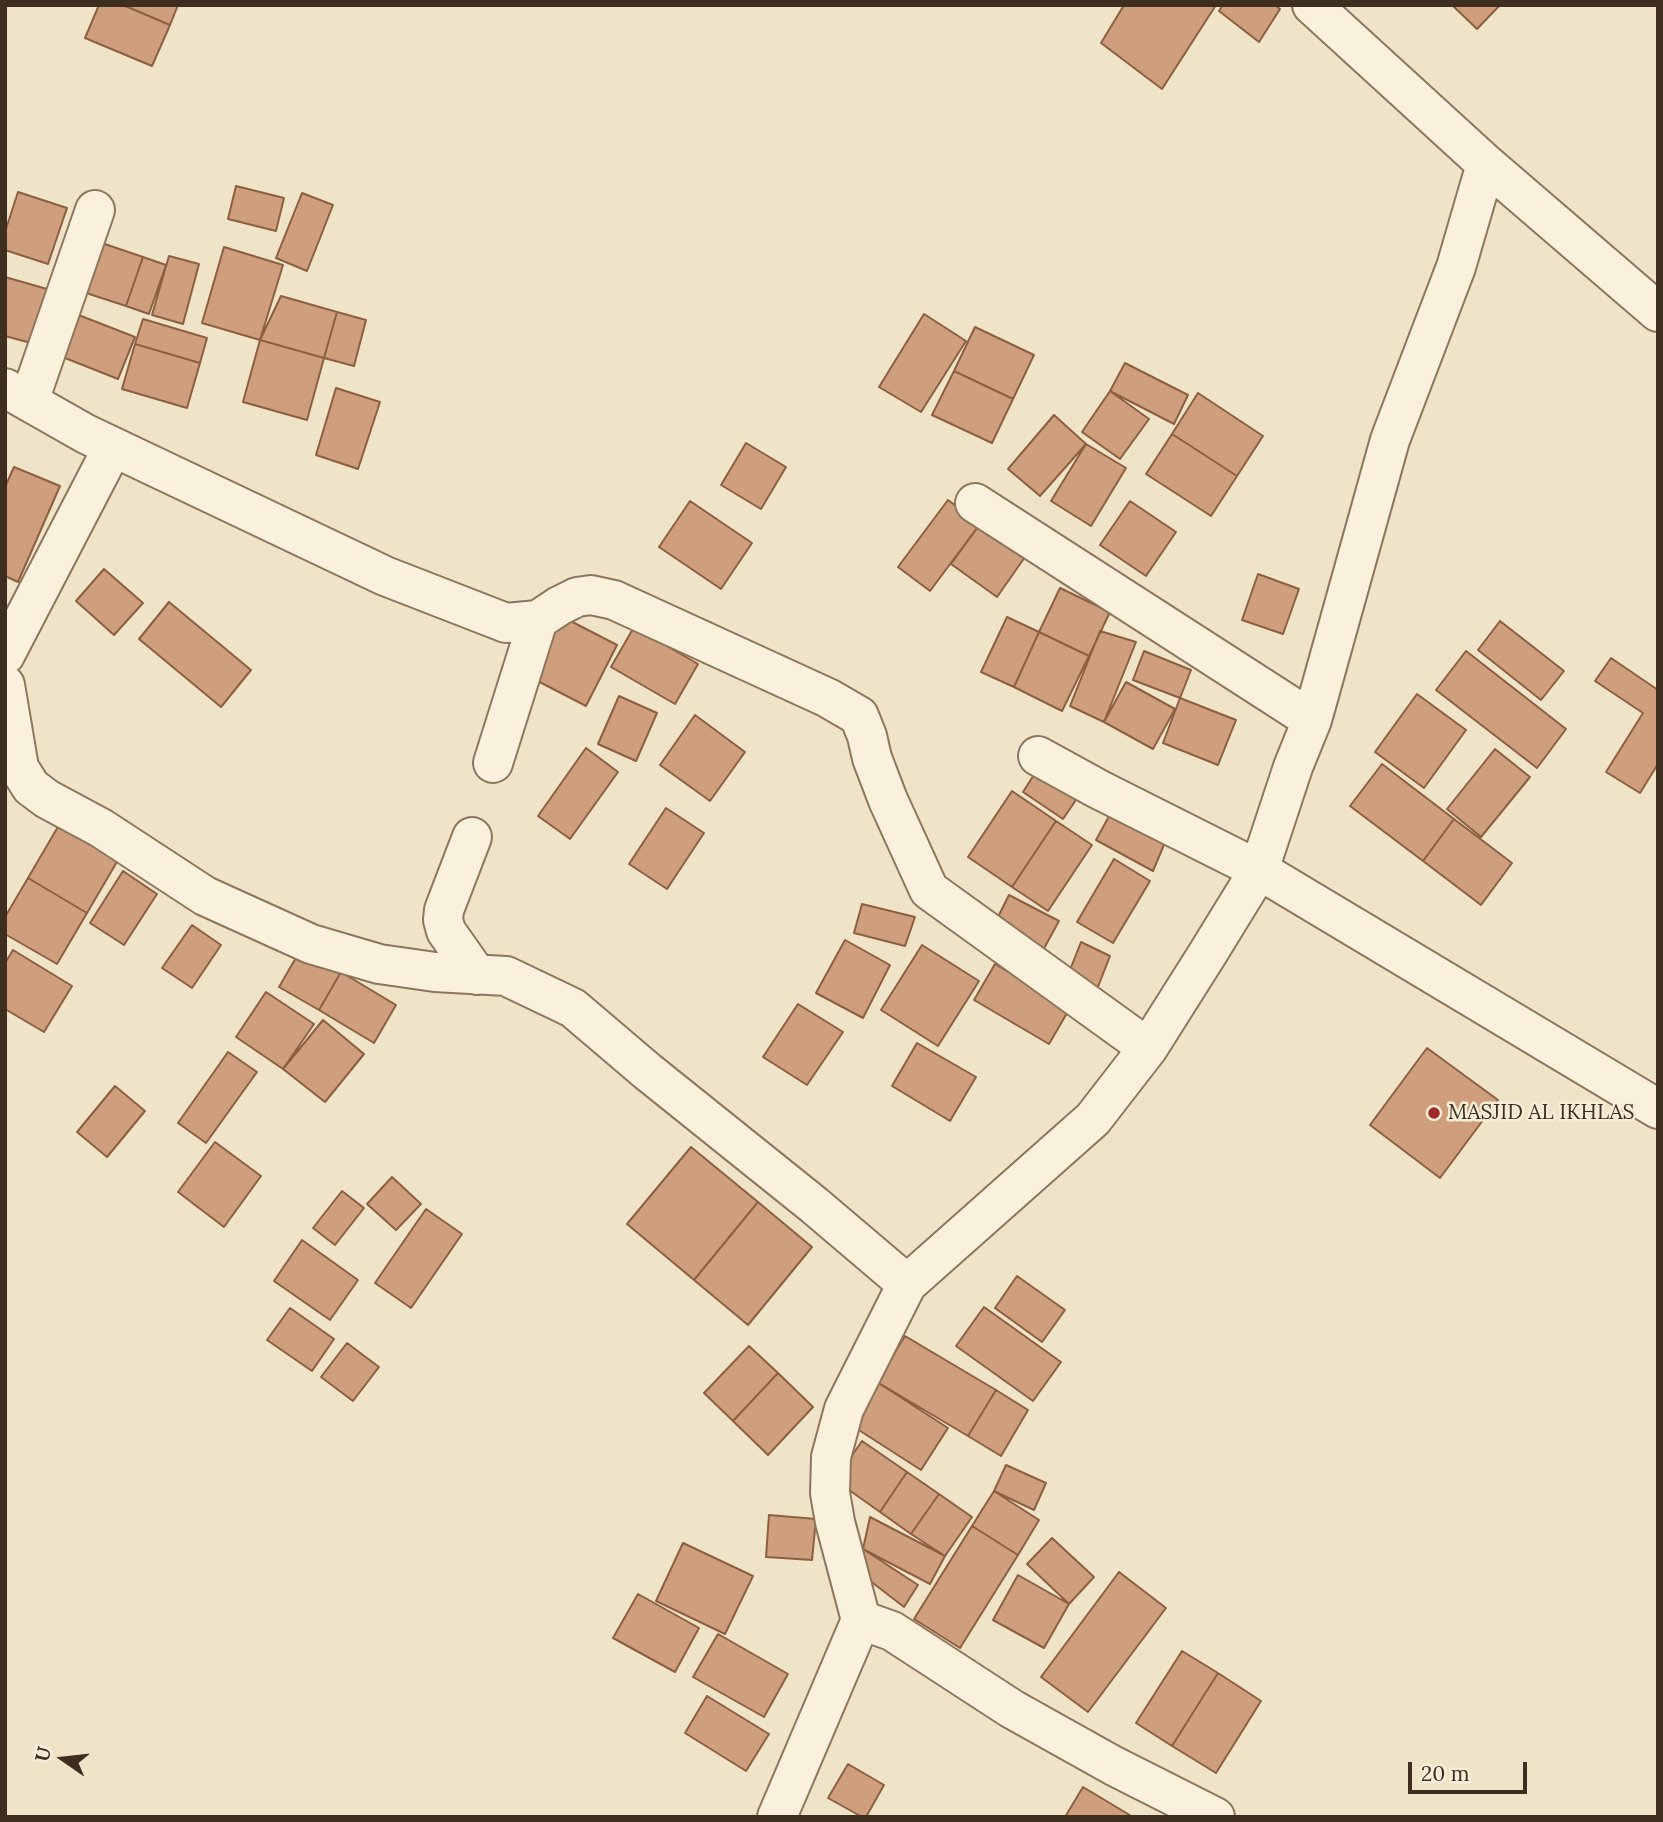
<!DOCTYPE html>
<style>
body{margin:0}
#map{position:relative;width:1663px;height:1822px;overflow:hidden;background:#f0e4c8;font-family:Lora,serif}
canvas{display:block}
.frame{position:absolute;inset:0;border:7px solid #3d2e20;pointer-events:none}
.north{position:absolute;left:28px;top:1724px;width:70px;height:70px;-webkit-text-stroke:5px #f7eed8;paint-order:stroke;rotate:284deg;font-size:19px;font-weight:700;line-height:28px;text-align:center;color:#3d2e20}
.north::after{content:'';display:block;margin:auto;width:24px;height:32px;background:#3d2e20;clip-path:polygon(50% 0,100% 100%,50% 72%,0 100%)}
.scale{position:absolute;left:1408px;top:1762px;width:119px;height:32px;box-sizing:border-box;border:4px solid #3d2e20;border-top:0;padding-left:9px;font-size:21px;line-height:24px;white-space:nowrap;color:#3d2e20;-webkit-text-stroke:5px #f7eed8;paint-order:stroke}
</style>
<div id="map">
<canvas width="1663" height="1822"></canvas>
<div class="frame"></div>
<div class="north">U</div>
<div class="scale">20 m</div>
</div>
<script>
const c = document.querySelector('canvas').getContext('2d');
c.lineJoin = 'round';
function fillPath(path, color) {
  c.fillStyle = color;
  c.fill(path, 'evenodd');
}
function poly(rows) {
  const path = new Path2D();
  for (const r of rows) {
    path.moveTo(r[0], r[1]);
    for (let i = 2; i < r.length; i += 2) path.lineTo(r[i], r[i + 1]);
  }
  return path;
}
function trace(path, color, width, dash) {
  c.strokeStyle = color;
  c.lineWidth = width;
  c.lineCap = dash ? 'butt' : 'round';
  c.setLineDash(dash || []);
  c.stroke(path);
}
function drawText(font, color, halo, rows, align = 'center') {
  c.font = font + ' Lora,serif';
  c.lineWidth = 5;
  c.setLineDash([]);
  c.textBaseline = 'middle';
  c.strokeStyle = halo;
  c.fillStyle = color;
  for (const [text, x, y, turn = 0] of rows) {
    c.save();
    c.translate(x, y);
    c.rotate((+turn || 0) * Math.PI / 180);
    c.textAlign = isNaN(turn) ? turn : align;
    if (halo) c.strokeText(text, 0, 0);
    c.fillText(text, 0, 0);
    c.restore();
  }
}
const building = poly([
 [99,5,123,5,170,25,152,66,85,38,99,5],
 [123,5,178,5,170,25,123,5],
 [1124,5,1216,5,1162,89,1101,43,1124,5],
 [1223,5,1275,5,1280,9,1259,42,1219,11,1223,5],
 [1452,5,1500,5,1477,29,1452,5],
 [236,186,284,198,276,231,228,219,236,186],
 [18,192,67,208,48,264,5,250,5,232,18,192],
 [302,193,333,205,307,271,276,258,302,193],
 [90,239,143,257,126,306,74,289,90,239],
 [224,247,283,265,260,340,202,323,224,247],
 [169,256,199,264,183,324,152,315,169,256],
 [143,257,166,265,149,314,126,306,143,257],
 [5,277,47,289,31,343,5,336,5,277],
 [281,296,337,312,324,358,260,340,281,296],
 [337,312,366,320,354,366,324,358,337,312],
 [76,314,135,337,118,379,60,356,76,314],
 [924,314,966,341,921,412,879,387,924,314],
 [143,319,207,338,200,363,135,344,143,319],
 [975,327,1034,355,1013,399,954,371,975,327],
 [260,340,324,358,307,420,243,402,260,340],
 [135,344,200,363,187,408,122,389,135,344],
 [1125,363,1188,395,1174,424,1110,391,1125,363],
 [954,371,1013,399,992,443,932,415,954,371],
 [336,388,380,402,358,469,316,455,336,388],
 [1110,391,1149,419,1120,459,1082,432,1110,391],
 [1198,393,1263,436,1237,476,1172,434,1198,393],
 [1054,415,1086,444,1040,496,1008,469,1054,415],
 [1172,434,1237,476,1211,516,1146,474,1172,434],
 [746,443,786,467,761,509,721,485,746,443],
 [1086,444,1126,468,1091,526,1051,501,1086,444],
 [14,467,60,486,18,582,5,576,5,487,14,467],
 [948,500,980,524,930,591,898,567,948,500],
 [690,501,752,543,721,589,659,547,690,501],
 [1130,501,1176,532,1146,576,1100,545,1130,501],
 [980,524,1025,557,997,597,951,564,980,524],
 [104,569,143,603,114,635,76,601,104,569],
 [1258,574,1299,589,1283,634,1242,620,1258,574],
 [1060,588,1110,612,1089,656,1039,632,1060,588],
 [169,602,251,670,221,707,139,639,169,602],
 [559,615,617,645,586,706,528,676,559,615],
 [1007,617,1039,632,1014,687,981,672,1007,617],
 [1500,621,1564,671,1541,700,1478,650,1500,621],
 [634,627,698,664,675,704,611,667,634,627],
 [1100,631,1136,642,1104,722,1070,706,1100,631],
 [1039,632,1089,656,1062,711,1014,687,1039,632],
 [1144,651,1191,670,1180,698,1133,680,1144,651],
 [1466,651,1566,729,1537,768,1436,690,1466,651],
 [1611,658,1658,690,1658,764,1640,793,1606,772,1643,713,1595,681,1611,658],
 [1126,682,1175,709,1153,749,1104,722,1126,682],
 [1417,694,1466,730,1424,788,1375,752,1417,694],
 [619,696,657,713,636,761,598,744,619,696],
 [1180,698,1236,720,1218,765,1163,743,1180,698],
 [695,715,745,752,710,801,660,765,695,715],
 [586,748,618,772,570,839,538,816,586,748],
 [1495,749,1530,777,1481,837,1447,809,1495,749],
 [1382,764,1454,819,1423,861,1350,806,1382,764],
 [1037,770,1078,797,1063,819,1023,792,1037,770],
 [1012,791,1056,821,1012,887,968,857,1012,791],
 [666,808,704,833,667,889,629,864,666,808],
 [1113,809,1168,835,1153,871,1096,840,1113,809],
 [1454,819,1512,863,1481,905,1423,861,1454,819],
 [1056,821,1092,845,1048,911,1012,887,1056,821],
 [59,825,118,860,87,913,28,878,59,825],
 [1114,859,1150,881,1113,943,1077,922,1114,859],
 [123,871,157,894,124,945,90,923,123,871],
 [28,878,87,913,57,964,5,934,5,917,28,878],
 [1009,895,1059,921,1041,954,992,929,1009,895],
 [862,904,915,917,905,946,854,933,862,904],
 [192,925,221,945,192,988,162,968,192,925],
 [845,940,890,965,863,1018,816,993,845,940],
 [1081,942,1110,956,1094,997,1064,985,1081,942],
 [922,945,979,981,938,1046,881,1010,922,945],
 [301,949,341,972,319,1010,279,987,301,949],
 [13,950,72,986,44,1032,5,1009,5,963,13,950],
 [995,964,1070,1008,1049,1044,974,1000,995,964],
 [341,972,396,1005,374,1043,319,1010,341,972],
 [266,992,314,1024,283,1069,236,1037,266,992],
 [798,1004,843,1032,807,1085,763,1057,798,1004],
 [323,1020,364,1054,325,1102,283,1069,323,1020],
 [917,1043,976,1077,950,1121,892,1086,917,1043],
 [1427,1048,1498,1100,1440,1178,1370,1125,1427,1048],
 [228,1052,257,1072,206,1143,178,1123,228,1052],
 [115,1086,145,1111,107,1157,77,1132,115,1086],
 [215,1142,261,1176,224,1227,178,1192,215,1142],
 [691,1147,758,1202,694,1280,627,1224,691,1147],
 [392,1177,421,1204,396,1230,367,1204,392,1177],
 [342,1191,364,1208,335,1245,313,1228,342,1191],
 [758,1202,812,1247,748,1325,694,1280,758,1202],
 [426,1209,462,1234,411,1308,375,1283,426,1209],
 [302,1240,358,1280,330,1320,274,1281,302,1240],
 [1017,1276,1065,1310,1042,1342,995,1308,1017,1276],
 [984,1307,1061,1362,1033,1401,956,1346,984,1307],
 [290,1308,334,1339,312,1371,267,1340,290,1308],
 [905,1336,996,1390,968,1436,877,1382,905,1336],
 [347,1343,379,1367,353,1401,321,1377,347,1343],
 [749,1346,778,1373,733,1421,704,1393,749,1346],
 [778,1373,813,1407,768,1455,733,1421,778,1373],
 [877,1382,948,1428,921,1470,851,1425,877,1382],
 [996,1390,1028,1410,1001,1456,968,1436,996,1390],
 [862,1441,907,1472,880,1512,835,1480,862,1441],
 [1006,1465,1046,1483,1034,1510,994,1491,1006,1465],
 [907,1472,939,1494,911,1534,880,1512,907,1472],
 [994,1491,1039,1520,1018,1555,972,1526,994,1491],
 [939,1494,972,1517,945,1556,911,1534,939,1494],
 [769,1515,816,1519,812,1560,766,1557,769,1515],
 [870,1517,945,1556,930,1584,863,1549,870,1517],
 [972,1526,1018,1555,960,1648,914,1619,972,1526],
 [1052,1538,1094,1577,1069,1604,1027,1564,1052,1538],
 [683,1543,753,1576,725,1634,656,1601,683,1543],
 [863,1549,918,1585,904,1607,856,1570,863,1549],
 [1119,1572,1166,1608,1088,1712,1041,1677,1119,1572],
 [1018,1575,1069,1604,1044,1648,993,1620,1018,1575],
 [638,1594,699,1628,675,1672,613,1638,638,1594],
 [718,1634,788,1674,764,1717,693,1677,718,1634],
 [1182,1651,1218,1673,1172,1746,1136,1723,1182,1651],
 [1218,1673,1261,1701,1216,1773,1172,1746,1218,1673],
 [707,1696,769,1734,746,1771,685,1733,707,1696],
 [848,1764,884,1785,866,1817,862,1817,828,1798,848,1764],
 [1083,1787,1133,1817,1065,1817,1083,1787]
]);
fillPath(building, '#cf9f7d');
trace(building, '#8d5f41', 2);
const minor = poly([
 [1312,5,1486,164,1658,312],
 [5,388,86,434,385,576,506,623,538,620,559,606,577,597,591,595,614,600,828,698,859,716,867,736,872,758,888,800,929,890,1148,1048],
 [29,401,95,210],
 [975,503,1312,720],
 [5,655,113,447],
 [5,685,19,768,31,787,47,799,101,828,205,896,311,944,379,964,435,972,506,976,573,1008,647,1071,814,1205,907,1284,1093,1119,1148,1048,1208,953,1259,870,1293,767,1312,720,1390,440,1456,267,1486,164],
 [1038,756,1098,789,1259,870,1658,1109],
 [493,763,538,620],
 [472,837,444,910,443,920,446,931,477,975],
 [907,1284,844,1409,831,1457,830,1493,835,1522,861,1620,892,1631,1012,1709,1114,1766,1215,1817],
 [777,1817,861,1620]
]);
trace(minor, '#8d765c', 42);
trace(minor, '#faf1dc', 38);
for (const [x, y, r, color] of [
 [1434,1113,7,"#9e2a2b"]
]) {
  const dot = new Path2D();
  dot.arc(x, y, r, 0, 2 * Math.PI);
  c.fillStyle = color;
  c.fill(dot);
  trace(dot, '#f7eed8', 2.5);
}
drawText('21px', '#3d2e20', '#f7eed8', [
 ["MASJID AL IKHLAS",1448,1113]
], 'left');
</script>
